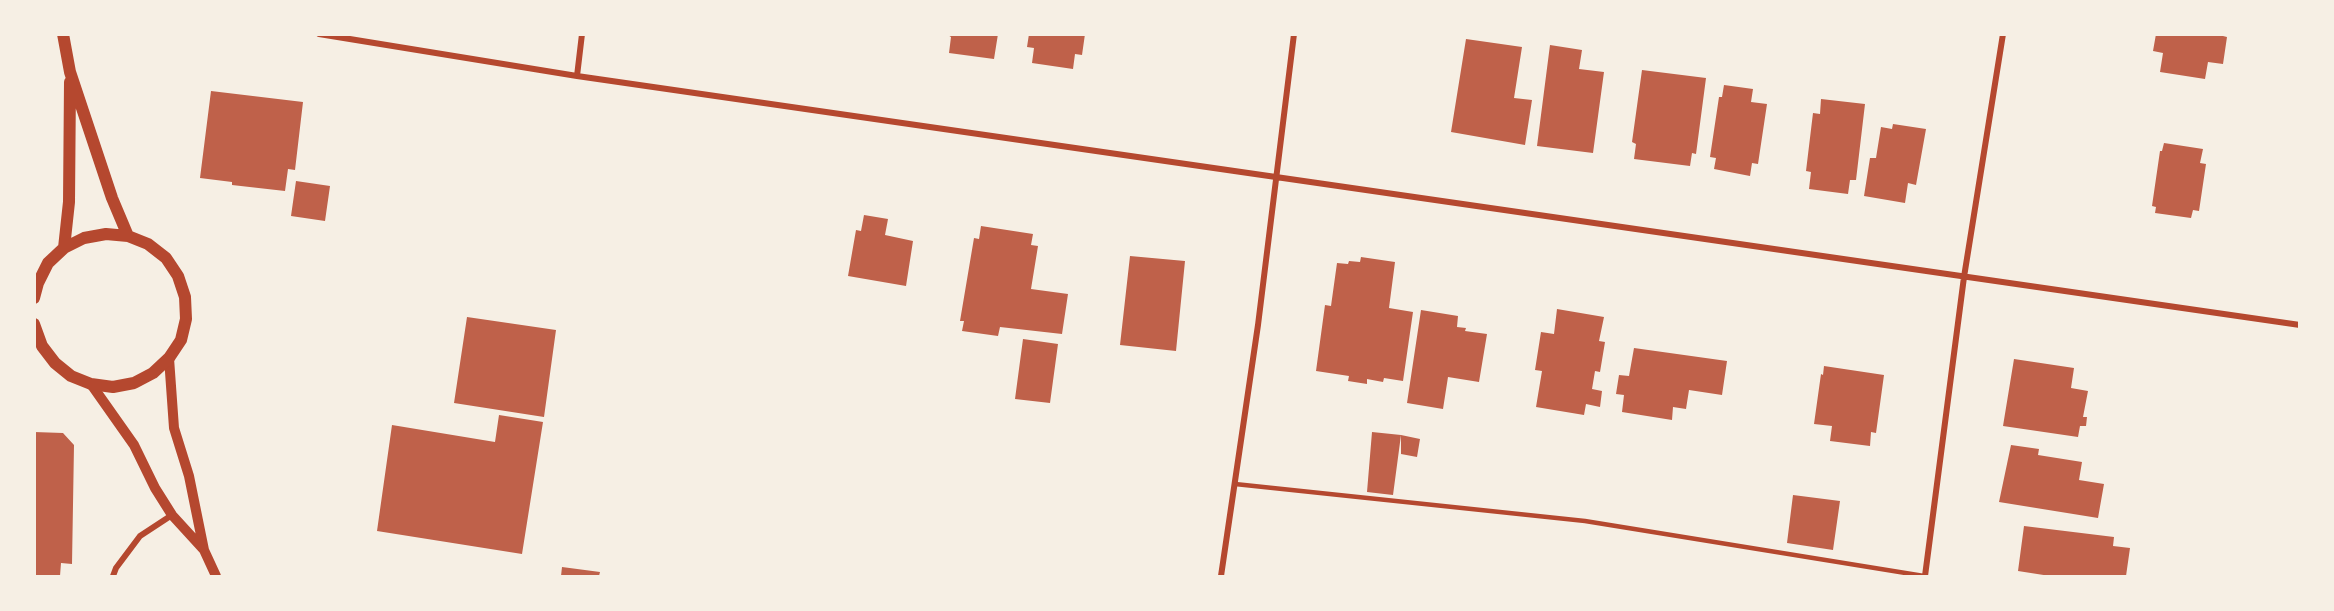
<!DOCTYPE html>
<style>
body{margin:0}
#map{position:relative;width:2334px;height:611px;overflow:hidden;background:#f6efe4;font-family:"PT Sans Narrow",sans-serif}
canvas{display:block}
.frame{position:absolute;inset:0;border:36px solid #f6efe4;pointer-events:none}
</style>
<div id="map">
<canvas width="2334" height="611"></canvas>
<div class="frame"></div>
</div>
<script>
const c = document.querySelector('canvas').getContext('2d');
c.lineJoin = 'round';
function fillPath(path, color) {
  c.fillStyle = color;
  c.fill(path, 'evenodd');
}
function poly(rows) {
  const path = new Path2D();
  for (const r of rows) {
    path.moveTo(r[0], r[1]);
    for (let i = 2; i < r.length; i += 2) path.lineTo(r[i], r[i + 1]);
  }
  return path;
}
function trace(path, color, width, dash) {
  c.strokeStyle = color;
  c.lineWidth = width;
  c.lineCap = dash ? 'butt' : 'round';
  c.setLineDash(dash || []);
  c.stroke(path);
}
fillPath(poly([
 [946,34,998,34,994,59,949,53,951,37],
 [1029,34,1085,34,1082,55,1075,54,1073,69,1032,63,1034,48,1027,47],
 [2156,34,2215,34,2227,37,2223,64,2208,62,2205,79,2160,72,2163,53,2153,51],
 [1466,39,1522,47,1514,98,1532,100,1525,145,1451,132],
 [1550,45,1582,50,1579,69,1604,72,1593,153,1537,146],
 [1642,70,1706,78,1696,154,1692,153,1690,166,1634,159,1636,144,1632,142],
 [1724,85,1753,89,1751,102,1767,104,1758,164,1752,163,1750,176,1714,169,1716,158,1710,157,1719,97,1722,97],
 [211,91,303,102,295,170,288,169,285,191,232,185,232,182,200,178],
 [1821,99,1865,104,1856,180,1850,180,1848,194,1809,189,1811,172,1806,171,1813,113,1820,114],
 [1893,124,1926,129,1916,185,1908,183,1905,203,1864,196,1870,158,1876,158,1881,127,1892,129],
 [2164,143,2203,149,2200,163,2206,164,2199,211,2193,210,2191,218,2155,213,2156,207,2152,206,2160,151,2162,151],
 [296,181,330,186,325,221,291,216],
 [864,215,888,219,885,235,913,241,906,286,848,276,856,230,861,231],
 [981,226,1033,234,1031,245,1038,246,1031,289,1068,294,1062,334,1000,327,998,336,962,331,964,321,960,321,974,238,979,239],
 [1130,256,1185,261,1176,351,1120,345],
 [1361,257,1395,262,1389,308,1413,312,1403,381,1384,378,1383,382,1367,379,1367,384,1348,381,1349,376,1316,371,1325,305,1331,306,1337,263,1348,264,1349,261,1360,262],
 [1557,309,1604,317,1599,341,1605,342,1600,372,1595,371,1592,389,1602,391,1600,407,1586,404,1584,415,1536,407,1542,371,1535,370,1541,332,1554,334],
 [1421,310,1458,316,1457,327,1466,328,1465,331,1487,334,1479,382,1448,377,1443,409,1407,403],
 [467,317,556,330,544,417,454,403],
 [1023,339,1058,344,1050,403,1015,399],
 [1634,348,1727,361,1722,395,1689,390,1686,409,1673,407,1672,420,1622,412,1624,395,1616,394,1619,375,1629,376],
 [2014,359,2074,368,2071,388,2088,391,2083,417,2087,417,2086,426,2080,426,2078,437,2003,426],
 [1824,366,1884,375,1876,433,1871,432,1870,446,1830,441,1832,426,1814,424,1821,374,1823,375],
 [499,415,543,422,522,554,377,531,392,425,495,442],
 [34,432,63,433,74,445,72,564,61,563,60,576,34,576],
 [1372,432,1401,435,1420,439,1417,457,1401,454,1401,435,1393,495,1367,492],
 [2011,445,2039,449,2038,455,2082,462,2079,480,2104,484,2098,518,1999,502],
 [1793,495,1840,501,1833,550,1787,543],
 [2024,526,2114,537,2113,546,2130,548,2126,576,2050,576,2018,571],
 [562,567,600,572,599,576,561,576]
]), '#bf614a');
trace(poly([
 [1235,484,1585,521,1924,576]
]), '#b5482f', 4.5);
trace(poly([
 [319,34,577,76,2300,325],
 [577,76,582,34],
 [113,576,116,568,140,536,172,515],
 [1221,576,1258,325,1294,34],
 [1925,576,1964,277,2003,34]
]), '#b5482f', 6);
trace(poly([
 [169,358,174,428,189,476,204,550,216,576],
 [91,384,134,445,155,488,172,515,204,550]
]), '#b5482f', 10);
trace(poly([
 [63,34,70,72,112,198,128,236],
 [64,248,69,202,70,82],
 [34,298,38,283,48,263,64,248,84,238,106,234,128,236,148,244,166,258,178,276,185,297,186,319,181,340,169,358,153,373,134,383,113,387,91,384,71,376,55,363,42,346,34,324]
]), '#b5482f', 12);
</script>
